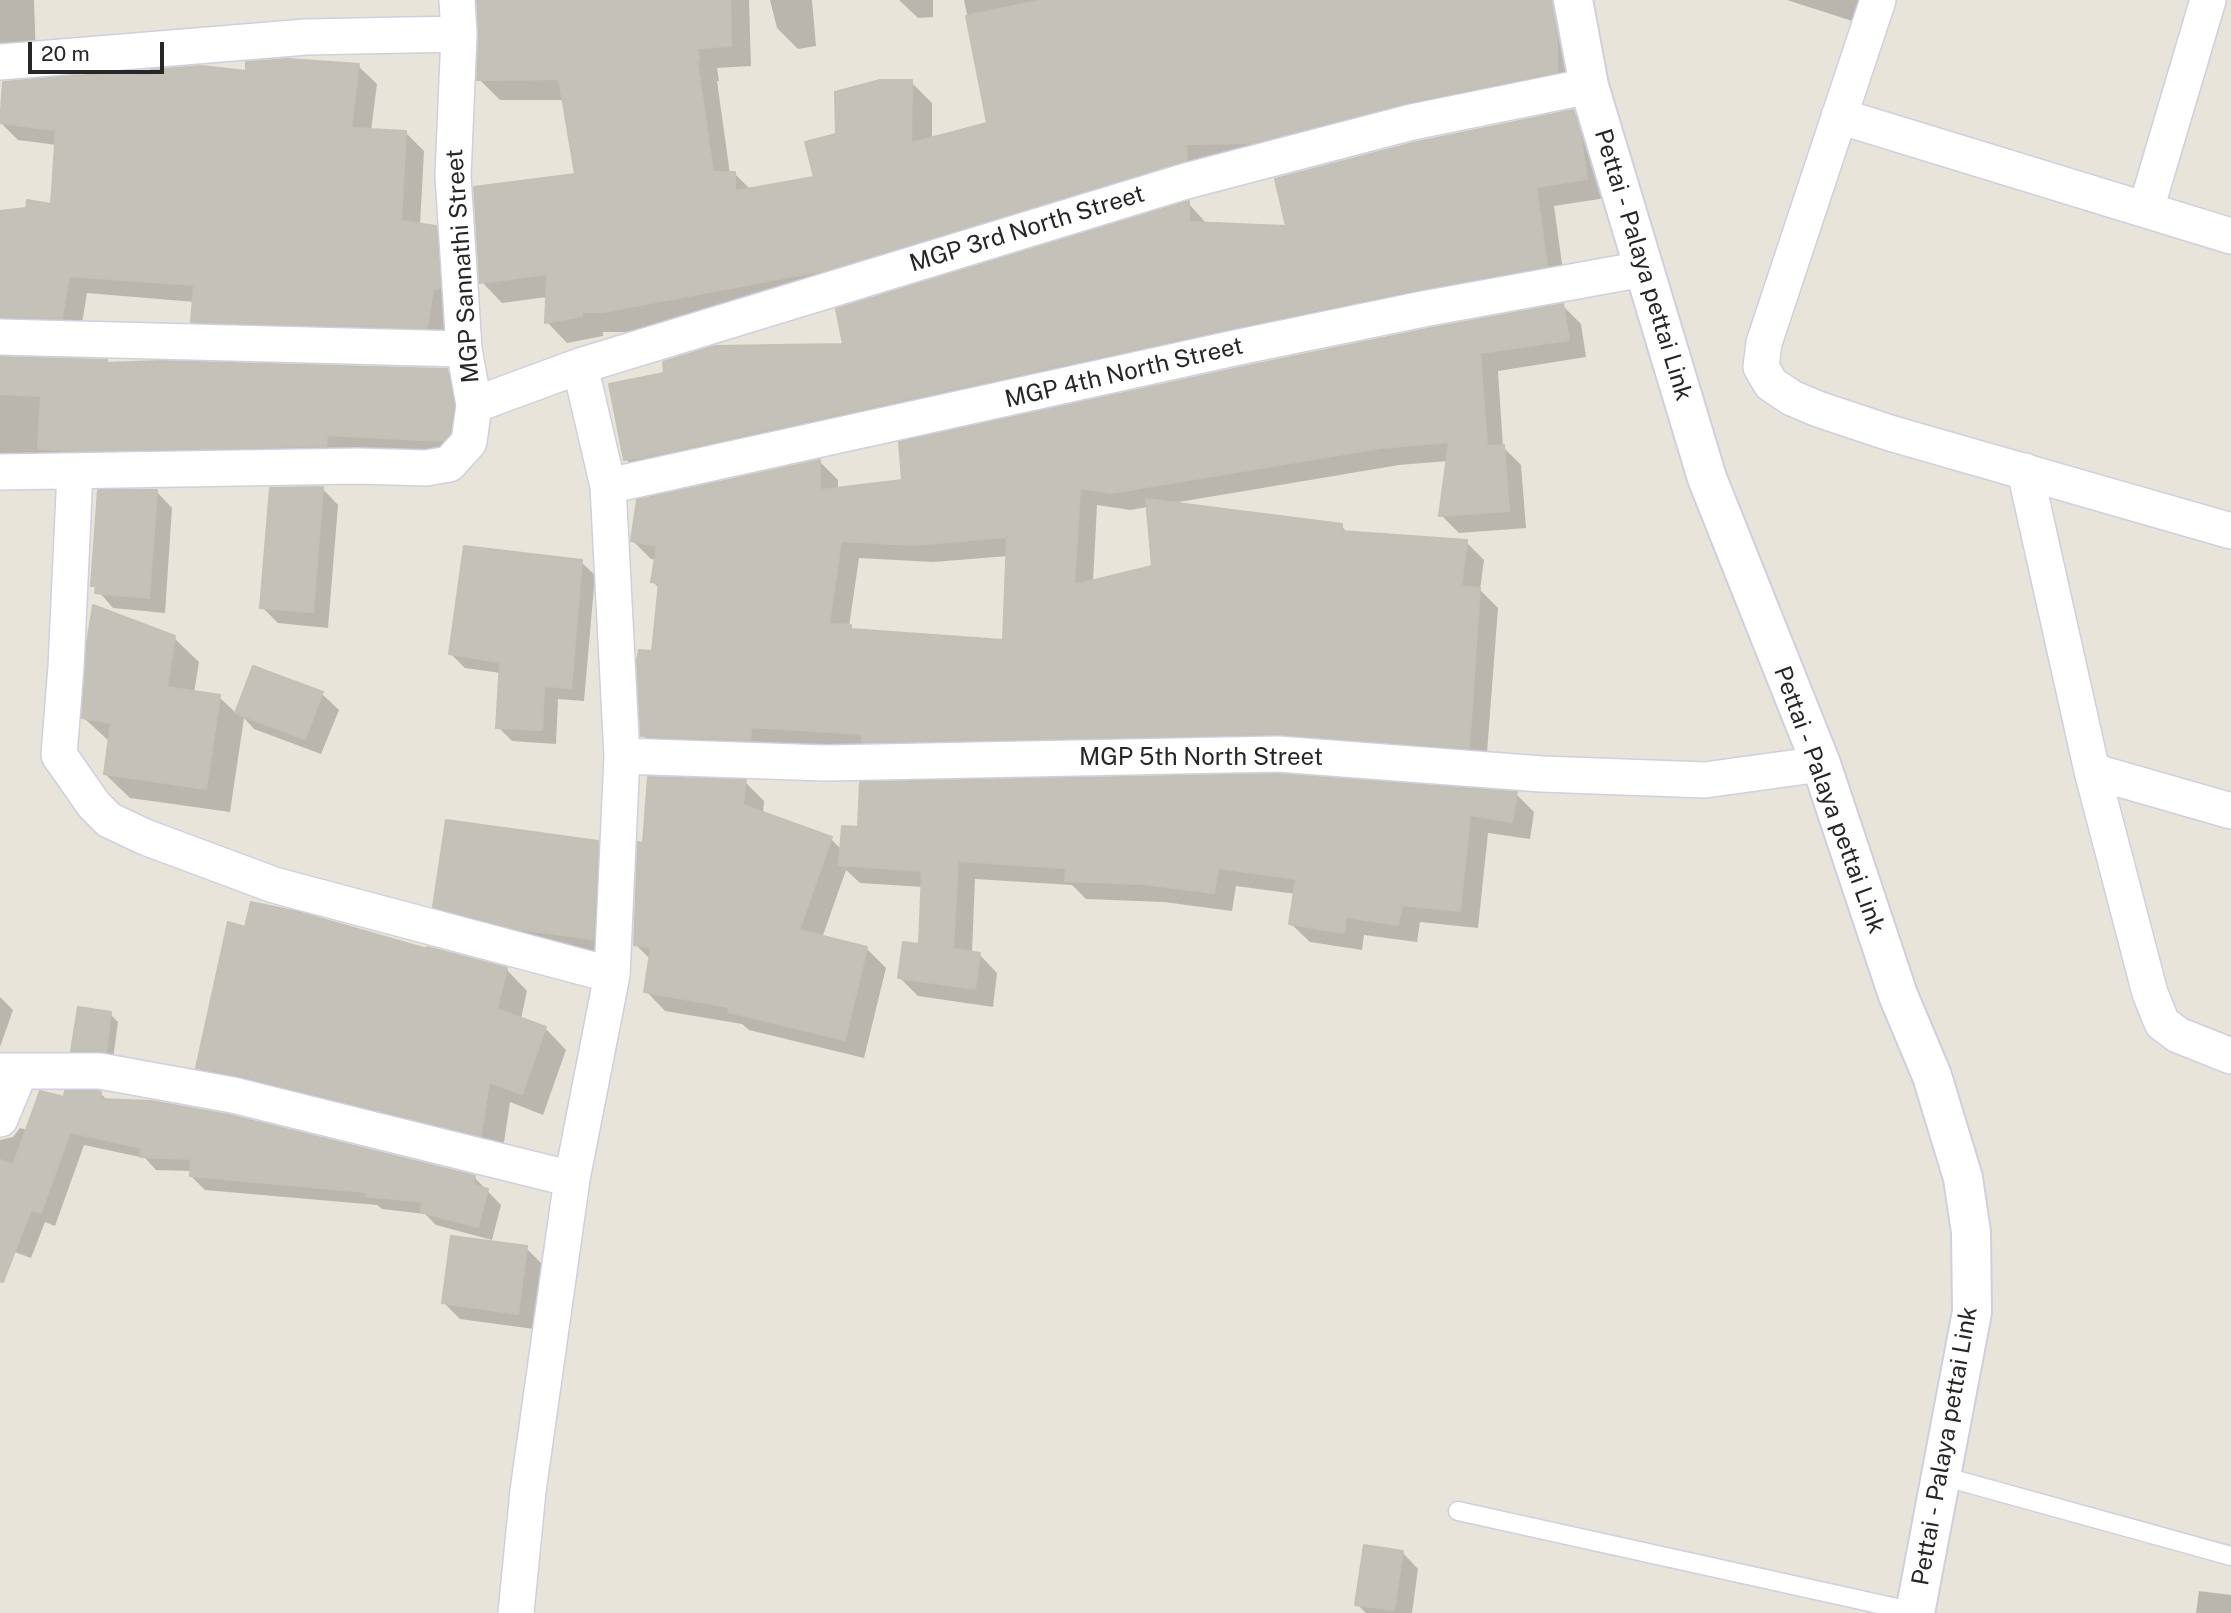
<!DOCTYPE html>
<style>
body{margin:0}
#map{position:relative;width:2231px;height:1613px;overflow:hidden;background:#e9e4d9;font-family:"Public Sans",sans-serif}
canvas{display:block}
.scale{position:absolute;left:28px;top:42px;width:136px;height:32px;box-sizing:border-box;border:4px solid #272727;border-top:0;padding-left:9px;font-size:21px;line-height:24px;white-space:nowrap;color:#272727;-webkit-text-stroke:5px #fff;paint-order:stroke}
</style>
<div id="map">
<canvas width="2231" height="1613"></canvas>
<div class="scale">20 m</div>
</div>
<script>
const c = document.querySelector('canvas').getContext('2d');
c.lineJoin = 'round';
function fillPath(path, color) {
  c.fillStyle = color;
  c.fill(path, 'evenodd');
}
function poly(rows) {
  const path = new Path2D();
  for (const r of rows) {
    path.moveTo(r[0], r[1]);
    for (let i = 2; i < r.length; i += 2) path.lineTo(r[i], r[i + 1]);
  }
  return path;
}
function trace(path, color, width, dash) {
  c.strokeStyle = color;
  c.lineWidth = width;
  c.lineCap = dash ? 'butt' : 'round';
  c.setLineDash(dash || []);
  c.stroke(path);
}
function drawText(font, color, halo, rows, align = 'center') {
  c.font = font + ' "Public Sans",sans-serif';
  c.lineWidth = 6;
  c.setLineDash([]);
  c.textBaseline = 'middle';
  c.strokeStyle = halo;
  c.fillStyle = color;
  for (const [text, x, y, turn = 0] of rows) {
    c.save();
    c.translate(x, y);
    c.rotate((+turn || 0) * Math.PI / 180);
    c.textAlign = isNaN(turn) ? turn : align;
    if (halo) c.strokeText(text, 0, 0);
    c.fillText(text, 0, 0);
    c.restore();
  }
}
fillPath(poly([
 [0,0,34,0,36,60,0,73],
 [479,0,749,0,751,66,717,68,719,81,717,81,730,174,734,173,751,190,816,179,838,135,911,82,932,103,932,139,990,124,964,0,1564,0,1577,92,848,290,625,332,603,332,603,336,567,343,547,322,547,297,502,303,482,282,577,176,564,100,500,100,479,79,481,35],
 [770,0,812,0,816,46,798,49,777,28],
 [899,0,933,0,933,17,918,18],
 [1787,0,1880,0,1871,27],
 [358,66,377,84,371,131,406,133,424,151,420,225,435,227,454,246,445,346,211,340,193,321,195,302,87,293,80,336,0,349,0,212,52,206,57,145,18,140,0,122,5,84,247,73],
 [1573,112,1592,131,1606,198,1554,206,1565,285,645,479,626,459,845,346,1188,203,1208,225,1288,228],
 [1563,306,1581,324,1586,357,1498,371,1503,447,1521,465,1526,528,1459,533,1441,515,1448,461,1399,465,1173,503,1341,526,1349,534,1466,542,1484,560,1480,590,1498,608,1486,766,661,754,643,735,660,589,652,581,656,560,651,559,633,541,820,462,838,480,838,489,904,482],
 [1097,505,1130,510,1148,507,1154,568,1093,582],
 [1008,556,1004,642,855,631,849,627,859,558,933,562],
 [0,359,107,362,110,365,446,370,465,389,468,452,0,464],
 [322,488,338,505,328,628,278,623,262,607],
 [156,491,172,508,165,613,113,608,93,585],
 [581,562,595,575,584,701,558,699,556,744,512,741,498,727,501,673,465,668,451,654],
 [174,638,199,662,194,693,219,697,237,714,254,668,322,694,339,710,321,754,254,729,244,718,230,812,130,798,105,774,110,742,84,718],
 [745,782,764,801,763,814,831,839,842,850,1516,794,1534,812,1530,839,1488,833,1478,928,1420,922,1417,942,1364,935,1362,950,1310,942,1291,924,1296,894,1236,886,1232,911,1164,902,1086,899,1072,885,975,879,972,953,979,954,997,973,993,1007,918,996,900,978,920,946,923,887,860,883,846,870,822,938,866,948,886,968,864,1058,749,1030,742,1024,665,1011,646,991,651,960,635,944,644,845],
 [597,843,622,867,617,962,459,930,435,906],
 [247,929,428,951,506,969,527,991,521,1019,545,1028,566,1050,543,1115,510,1102,502,1156,220,1089,198,1067],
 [0,997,13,1010,0,1047],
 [110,1014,118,1022,113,1059,81,1058,73,1050],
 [100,1093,108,1101,474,1177,501,1205,492,1240,436,1225,425,1214,382,1209,377,1205,205,1190,191,1176,192,1171,156,1170,145,1158,84,1145,55,1226,45,1222,31,1258,12,1251,0,1284,0,1140,13,1137,20,1128,27,1130,65,1099],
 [526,1248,542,1264,534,1329,460,1319,444,1303],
 [1402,1552,1418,1569,1412,1613,1366,1613,1357,1604],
 [2199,1591,2231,1595,2231,1613,2196,1613]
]), '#0003');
const building = poly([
 [477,0,730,0,731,46,697,48,699,60,697,61,713,172,735,172,735,191,814,177,805,142,836,134,835,92,880,80,912,80,911,143,987,123,966,16,1042,0,1552,0,1557,35,1557,72,1408,102,1253,143,1186,144,1187,160,826,270,603,312,582,312,582,316,545,323,547,274,480,283,474,187,575,174,559,79,477,80,479,35,477,0],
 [288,59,359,64,351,128,406,131,401,221,436,226,440,288,433,289,427,328,191,322,194,285,69,276,62,318,0,317,0,211,26,208,27,200,51,204,56,130,0,123,3,82,120,72,150,75,151,70,201,66,246,71,246,62,288,59],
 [1573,110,1580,130,1587,179,1536,187,1547,266,1419,289,1235,327,644,457,624,460,609,384,664,373,663,362,715,346,843,344,836,309,1189,201,1189,222,1286,226,1275,179,1417,142,1573,110],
 [1563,304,1569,340,1480,353,1487,446,1504,445,1509,511,1439,516,1449,442,1380,448,1111,493,1080,488,1074,585,1152,566,1146,499,1342,524,1341,531,1467,540,1461,586,1480,588,1469,748,1278,734,862,742,862,734,751,727,750,740,641,736,637,661,639,650,652,651,659,583,651,582,657,546,631,541,637,500,820,460,820,490,902,480,899,442,1243,367,1427,329,1563,304],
 [1007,537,1003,640,851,629,851,625,829,624,841,541,914,545,1007,537],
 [0,357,107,360,107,363,161,361,447,369,453,403,450,433,443,441,327,435,326,446,80,451,38,449,41,396,0,394,0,357],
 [323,487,313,612,260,608,270,488,323,487],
 [98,490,157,490,149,598,95,593,96,586,91,586,98,490],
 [464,546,582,560,571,688,544,686,542,730,496,728,500,662,449,654,464,546],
 [93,605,175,636,167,687,220,695,206,789,104,774,111,723,82,718,87,643,93,605],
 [253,666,323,692,305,739,235,713,253,666],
 [1277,774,1517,792,1512,822,1470,815,1460,911,1402,905,1398,925,1346,917,1344,933,1289,924,1296,879,1218,868,1214,893,1144,884,1065,881,1066,868,958,861,953,949,980,953,975,989,898,978,903,942,919,944,922,871,839,865,842,826,858,827,860,782,1277,774],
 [648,777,746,780,743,805,832,837,799,930,867,947,845,1040,728,1012,729,1007,644,992,651,947,634,945,638,842,643,843,648,777],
 [446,820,598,841,593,939,516,929,433,907,446,820],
 [251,902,298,912,427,949,427,947,507,968,497,1009,546,1027,522,1094,489,1082,481,1136,238,1075,196,1068,228,922,245,927,251,902],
 [78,1007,111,1012,106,1052,71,1051,78,1007],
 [40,1091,64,1097,65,1091,98,1091,101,1092,100,1099,151,1101,229,1115,475,1176,473,1185,488,1189,478,1227,420,1212,423,1202,366,1196,366,1192,190,1176,191,1159,140,1157,141,1148,70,1132,41,1213,31,1210,3,1282,0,1281,0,1160,13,1165,40,1091],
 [451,1236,527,1246,518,1314,442,1303,451,1236],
 [1364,1545,1403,1551,1394,1610,1355,1605,1364,1545]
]);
fillPath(building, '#c4c1b9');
trace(building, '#c4c0b3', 2);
const service = poly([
 [1942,1476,2231,1556],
 [1458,1511,1915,1612]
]);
const minor = poly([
 [1878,0,1764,343,1761,367,1771,384,1792,398,1818,409,1890,433,2231,531],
 [0,62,306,37,459,34],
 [1839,116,2231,236],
 [2146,209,2208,0],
 [0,337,464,349],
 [474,405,580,366,1186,181,1412,122,1589,86],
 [2025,471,2092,771,2150,993,2162,1023,2178,1035,2231,1056],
 [0,472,359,466,426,468,449,464,469,442,474,405,464,349,453,176,459,34,457,0],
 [75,472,66,667,59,755,94,805,109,820,145,837,274,885,612,975],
 [608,486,1239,347,1423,309,1643,269],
 [622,756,826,763,1278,754,1542,774,1705,780,1821,764],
 [2092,771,2231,811],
 [0,1071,100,1071,233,1095,572,1179],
 [0,1119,20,1071],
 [516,1613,528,1491,572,1179,612,975,622,756,608,486,580,366]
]);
const tertiary = poly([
 [1573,0,1589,86,1707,478,1821,764,1898,995,1932,1076,1963,1178,1971,1232,1972,1312,1915,1613]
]);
trace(service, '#cfcfdf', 21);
trace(minor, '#cfcfdf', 38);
trace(tertiary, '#cfcfdf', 42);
trace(service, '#fff', 18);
trace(minor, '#fff', 35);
trace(tertiary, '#fff', 38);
drawText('24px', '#272727', '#fff', [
 ["MGP 3rd North Street",1027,229,-17],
 ["Pettai - Palaya pettai Link",1643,265,73],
 ["MGP Sannathi Street",463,266,-94],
 ["MGP 4th North Street",1124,373,-13],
 ["MGP 5th North Street",1201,758],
 ["Pettai - Palaya pettai Link",1829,800,70],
 ["Pettai - Palaya pettai Link",1945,1446,-80]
]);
</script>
